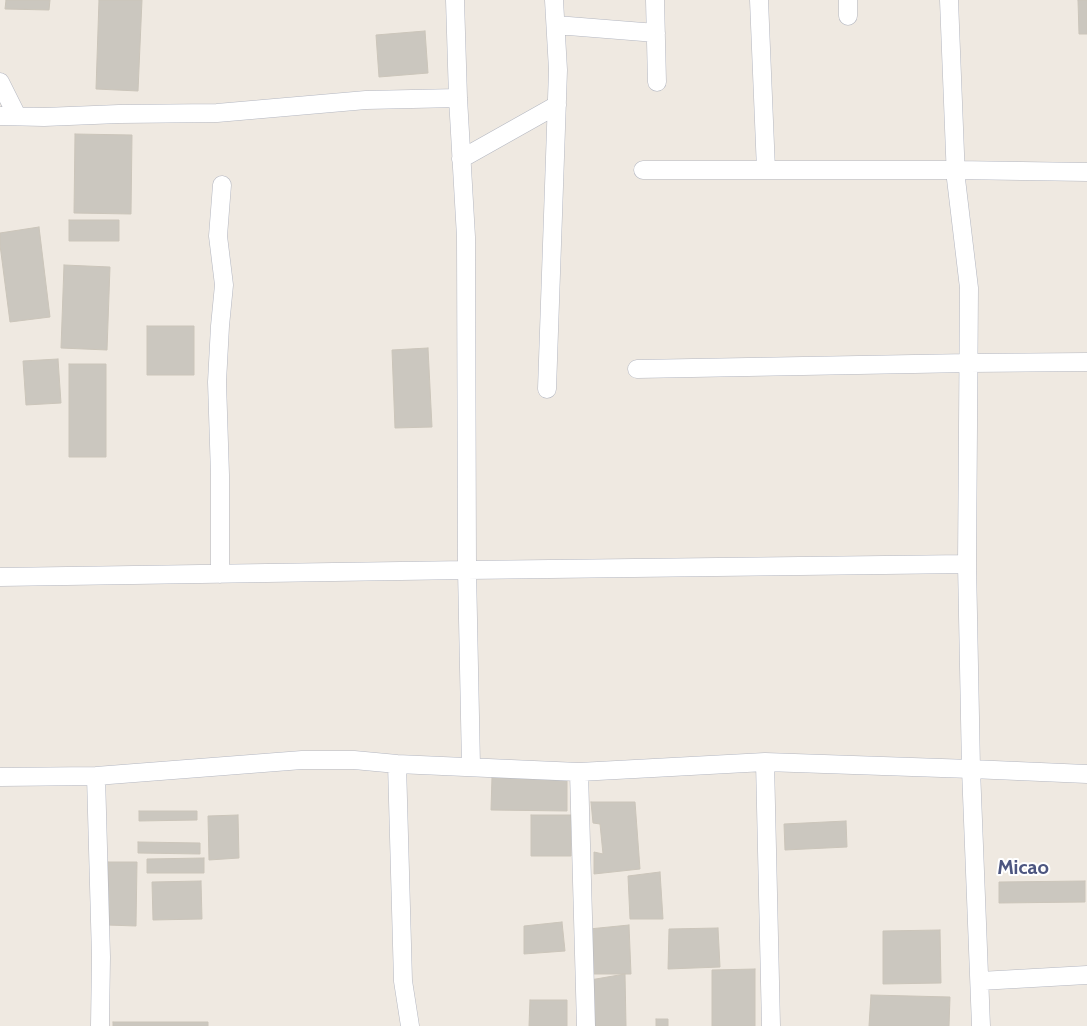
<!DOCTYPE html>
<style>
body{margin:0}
canvas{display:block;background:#efe9e1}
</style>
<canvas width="1087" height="1026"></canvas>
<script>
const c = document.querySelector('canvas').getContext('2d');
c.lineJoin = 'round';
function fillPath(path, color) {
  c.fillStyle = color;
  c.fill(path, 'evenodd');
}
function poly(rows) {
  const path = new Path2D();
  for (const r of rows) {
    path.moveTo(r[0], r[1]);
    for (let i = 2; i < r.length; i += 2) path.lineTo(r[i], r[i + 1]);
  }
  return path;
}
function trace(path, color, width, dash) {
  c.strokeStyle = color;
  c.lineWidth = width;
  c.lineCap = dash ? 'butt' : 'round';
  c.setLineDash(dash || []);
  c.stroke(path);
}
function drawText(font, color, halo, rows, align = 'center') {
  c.font = font + ' Cabin,sans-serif';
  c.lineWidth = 4;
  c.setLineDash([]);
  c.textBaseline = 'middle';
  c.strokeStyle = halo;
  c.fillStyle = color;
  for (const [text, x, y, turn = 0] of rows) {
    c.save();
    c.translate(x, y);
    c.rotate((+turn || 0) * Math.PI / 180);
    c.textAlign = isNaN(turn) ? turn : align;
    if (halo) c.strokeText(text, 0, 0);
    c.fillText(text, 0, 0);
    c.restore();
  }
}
const building = poly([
 [6,0,50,0,49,10,5,9,6,0],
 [99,0,142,0,138,91,96,89,99,0],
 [1078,0,1087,0,1087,34,1079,34,1078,0],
 [425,31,428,73,379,77,376,35,425,31],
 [75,134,132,135,131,214,74,213,75,134],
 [69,220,119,220,119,241,69,241,69,220],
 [39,227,50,317,10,322,0,245,0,233,39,227],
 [64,265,110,267,107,350,61,348,64,265],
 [147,326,194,326,194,375,147,375,147,326],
 [428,348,432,427,395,428,392,350,428,348],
 [58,359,61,403,26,405,23,361,58,359],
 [69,364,106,364,106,457,69,457,69,364],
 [492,777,567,777,567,811,491,810,492,777],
 [591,802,635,802,640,869,594,874,594,852,603,854,600,824,593,823,591,802],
 [139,811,197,811,197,820,139,821,139,811],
 [238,815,239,858,209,860,208,816,238,815],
 [531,815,571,815,571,856,531,856,531,815],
 [846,821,847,847,785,850,784,824,846,821],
 [138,842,200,843,200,854,138,853,138,842],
 [204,858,204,873,147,873,147,859,204,858],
 [108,862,137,862,136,926,107,925,108,862],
 [660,872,663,919,630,919,628,876,660,872],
 [201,881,202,919,153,920,152,882,201,881],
 [1085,881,1085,902,999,903,999,882,1085,881],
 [562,922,565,951,524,954,524,926,562,922],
 [629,925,631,974,592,974,589,929,629,925],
 [718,928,720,967,668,969,669,929,718,928],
 [940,930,941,983,883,984,883,931,940,930],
 [755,969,755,1026,712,1026,712,970,755,969],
 [625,974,626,1026,591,1026,590,980,625,974],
 [871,995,950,997,949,1026,869,1026,871,995],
 [530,1000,567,1000,567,1026,529,1026,530,1000],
 [656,1019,668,1019,668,1026,656,1026,656,1019],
 [113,1022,208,1022,208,1026,113,1026,113,1022]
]);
fillPath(building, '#cbc7bf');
trace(building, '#cbc5ba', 1);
const street = poly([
 [455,0,458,98,466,237,467,570,471,766],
 [655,0,657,82],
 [759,0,766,170],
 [848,0,848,16],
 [949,0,956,179,969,288,967,564,971,769,981,1026],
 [556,25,656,33],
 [0,82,17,116],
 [0,116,44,117,119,114,217,113,366,100,458,98],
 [461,159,557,105],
 [643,170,956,170,1087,172],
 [637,369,969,363,1087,362],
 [547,389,558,70,554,0],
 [220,574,220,475,217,382,220,326,224,285,218,236,222,185],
 [0,577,467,570,967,564],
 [765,762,771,1026],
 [397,764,403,981,410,1026],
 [579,772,586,1026],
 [96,776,101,957,100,1026],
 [0,777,96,776,302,760,354,760,397,764,579,772,765,762,971,769,1087,774],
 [980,981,1087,975]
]);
trace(street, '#b4b7c1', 19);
trace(street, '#fff', 18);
drawText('bold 20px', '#4d5680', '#fff', [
 ["Micao",1023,868]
]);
</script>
